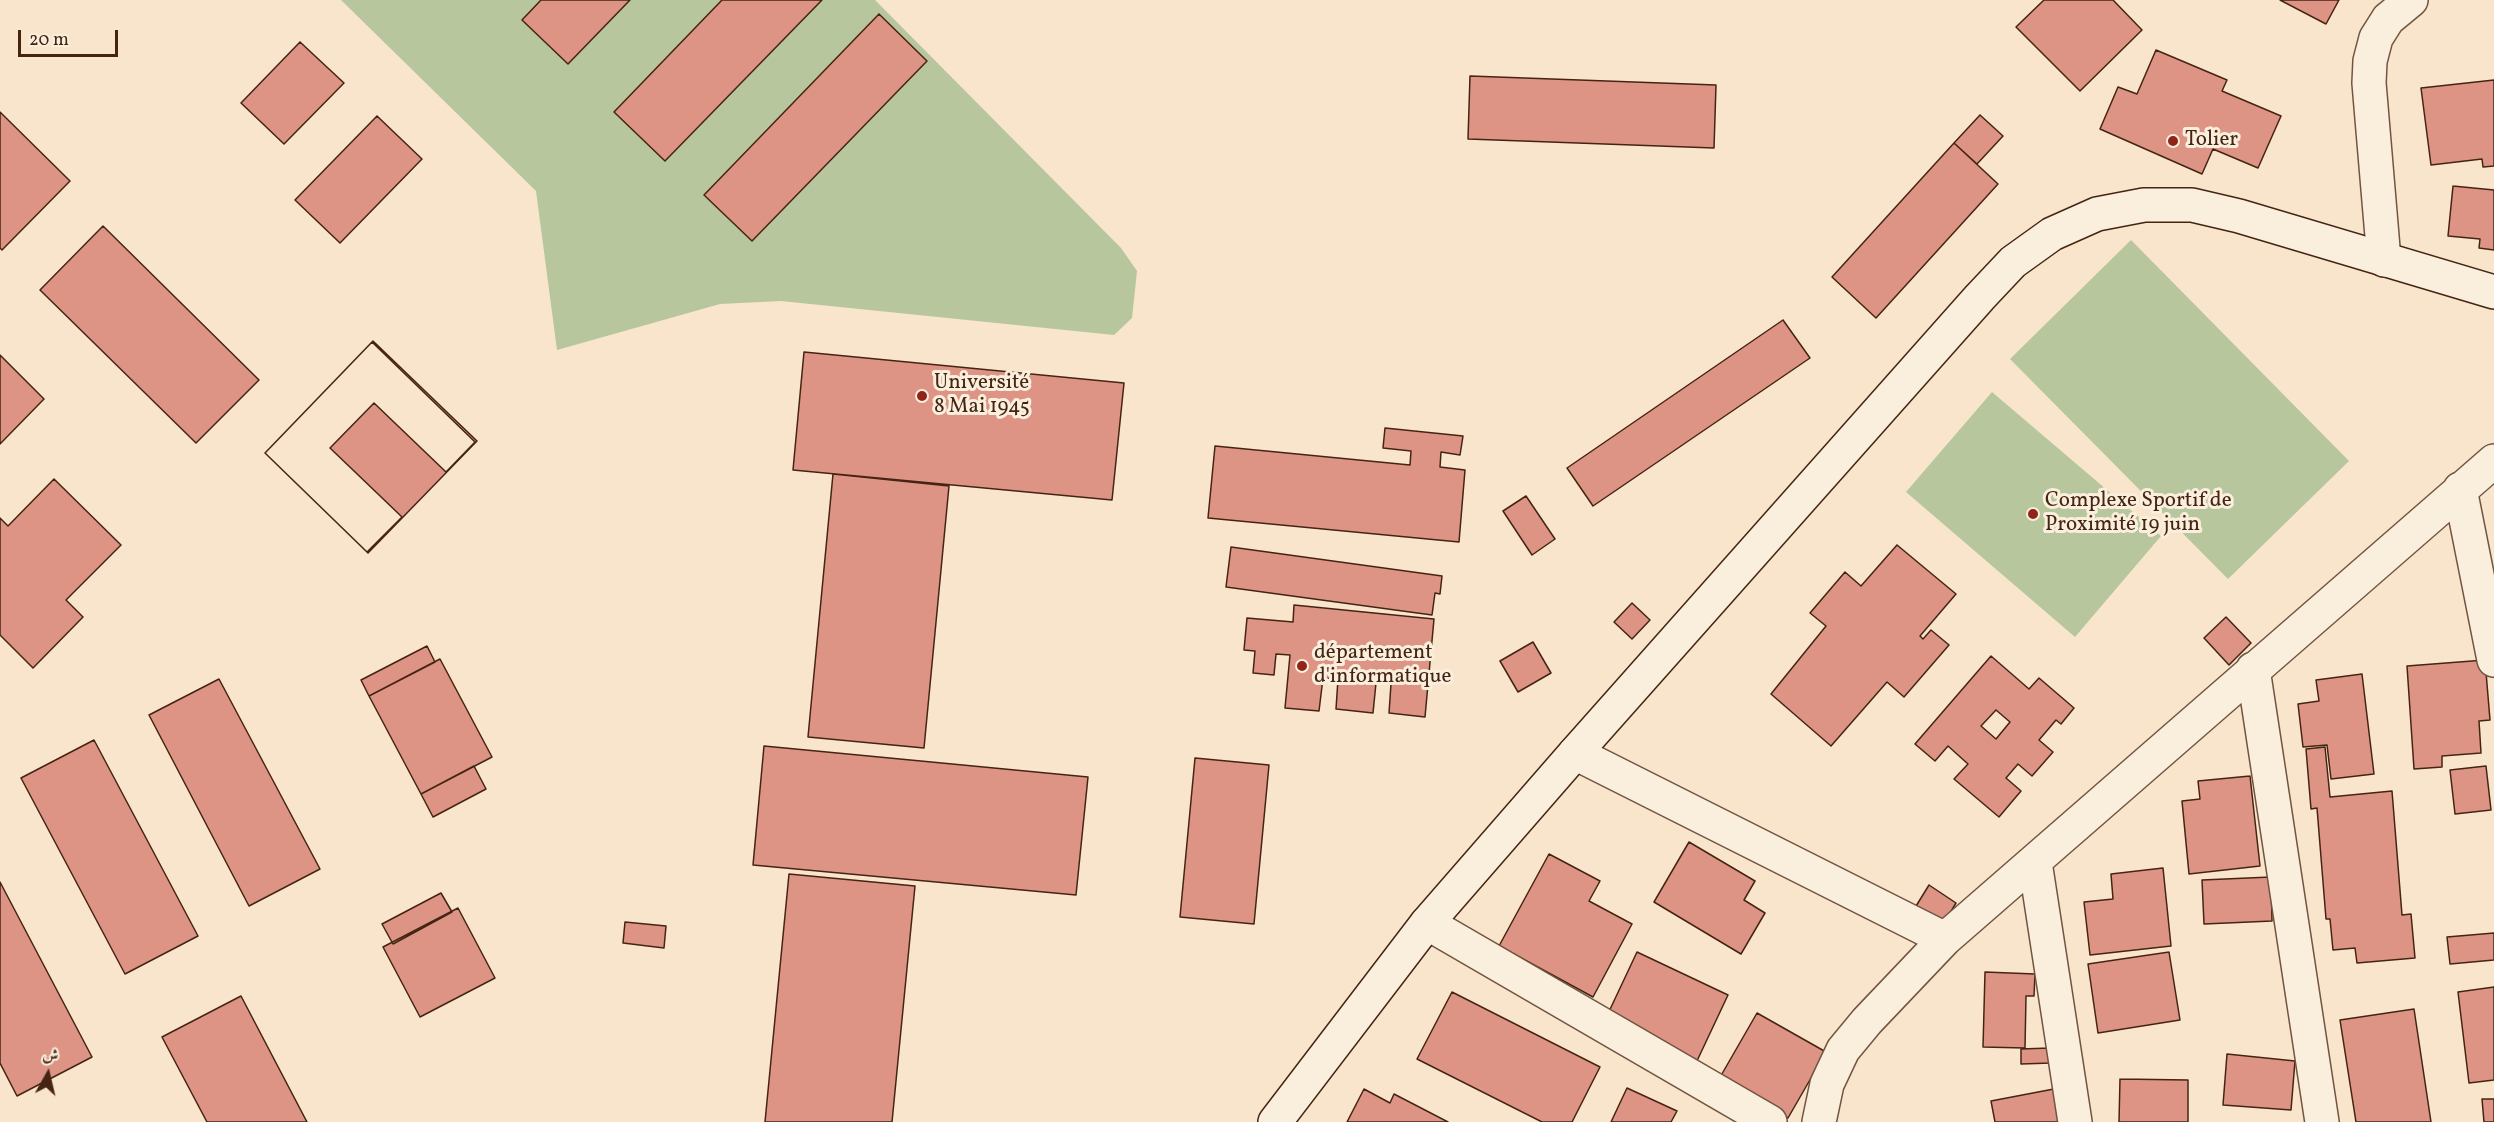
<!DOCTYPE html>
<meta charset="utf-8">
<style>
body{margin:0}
#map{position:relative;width:2494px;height:1122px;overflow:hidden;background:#f8e5cb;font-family:Vollkorn,Amiri,serif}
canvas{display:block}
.north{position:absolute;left:18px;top:1044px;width:60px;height:60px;-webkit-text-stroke:4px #faeedd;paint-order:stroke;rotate:8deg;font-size:16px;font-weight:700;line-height:24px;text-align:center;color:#452413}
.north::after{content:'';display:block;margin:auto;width:21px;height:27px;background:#452413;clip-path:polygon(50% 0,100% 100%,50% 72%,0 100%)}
.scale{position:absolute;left:18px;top:30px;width:100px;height:27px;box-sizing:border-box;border:3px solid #452413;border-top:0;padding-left:8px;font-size:18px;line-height:21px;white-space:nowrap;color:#452413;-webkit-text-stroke:4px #faeedd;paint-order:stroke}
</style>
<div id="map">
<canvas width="2494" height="1122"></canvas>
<div class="north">ش</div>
<div class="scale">20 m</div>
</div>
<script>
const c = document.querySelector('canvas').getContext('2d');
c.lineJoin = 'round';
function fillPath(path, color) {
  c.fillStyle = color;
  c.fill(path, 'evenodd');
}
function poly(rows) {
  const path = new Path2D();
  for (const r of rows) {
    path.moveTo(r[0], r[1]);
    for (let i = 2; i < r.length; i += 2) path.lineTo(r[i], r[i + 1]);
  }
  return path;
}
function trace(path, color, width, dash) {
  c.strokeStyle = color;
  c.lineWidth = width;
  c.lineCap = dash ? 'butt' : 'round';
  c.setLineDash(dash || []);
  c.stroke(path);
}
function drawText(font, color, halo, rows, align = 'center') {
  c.font = font + ' Vollkorn,serif';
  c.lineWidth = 6;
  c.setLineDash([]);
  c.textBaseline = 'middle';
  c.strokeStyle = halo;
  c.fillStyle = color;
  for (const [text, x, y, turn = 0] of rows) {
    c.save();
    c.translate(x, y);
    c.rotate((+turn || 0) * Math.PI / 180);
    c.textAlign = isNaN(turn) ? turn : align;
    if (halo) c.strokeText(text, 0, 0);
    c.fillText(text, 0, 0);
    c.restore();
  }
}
fillPath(poly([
 [341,0,875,0,1121,248,1137,271,1132,318,1114,335,781,301,720,304,557,350,536,191],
 [2131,240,2349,461,2228,579,2010,359],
 [1992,392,2161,536,2075,637,1906,492]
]), '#b7c69c');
const building = poly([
 [541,0,630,0,568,64,522,20,541,0],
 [722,0,822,0,665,161,614,112,722,0],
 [2044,0,2113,0,2142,30,2080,91,2016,27,2044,0],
 [2280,0,2339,0,2326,24,2280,0],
 [879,14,927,61,752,241,704,195,879,14],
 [300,42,344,83,284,144,241,103,300,42],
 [2156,50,2227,80,2222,91,2281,116,2258,168,2213,149,2202,174,2100,129,2118,87,2137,94,2156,50],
 [1470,76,1716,85,1714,148,1468,139,1470,76],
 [2494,80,2494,166,2483,167,2482,159,2431,165,2421,88,2494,80],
 [0,112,70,181,2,250,0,248,0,112],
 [1980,115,2003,136,1977,164,1954,143,1980,115],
 [377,116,422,159,340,243,295,200,377,116],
 [1954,143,1998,184,1876,318,1832,277,1954,143],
 [2453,186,2494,190,2494,250,2479,248,2480,239,2448,236,2453,186],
 [103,226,259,380,196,443,40,290,103,226],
 [1783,320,1810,358,1593,506,1567,468,1783,320],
 [373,341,477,441,368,553,265,453,373,341],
 [372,342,475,442,446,472,374,403,330,448,402,517,367,552,265,453,372,342],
 [804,352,1124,383,1112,500,793,470,804,352],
 [0,355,44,399,0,444,0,355],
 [1385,428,1463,436,1460,455,1441,452,1440,467,1465,470,1459,542,1208,518,1215,446,1410,465,1411,451,1383,448,1385,428],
 [833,474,949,486,924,748,808,737,833,474],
 [54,479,121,545,66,600,83,617,33,668,0,635,0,518,8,526,54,479],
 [1526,496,1555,539,1532,555,1503,511,1526,496],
 [1897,545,1956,594,1920,636,1923,639,1931,630,1949,645,1904,697,1887,682,1831,746,1771,694,1826,626,1810,613,1845,572,1861,586,1897,545],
 [1231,547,1442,576,1440,594,1435,593,1432,615,1226,587,1231,547],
 [1632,603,1650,620,1632,639,1614,622,1632,603],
 [1294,605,1434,619,1425,717,1389,713,1391,684,1376,683,1373,713,1336,709,1338,679,1323,678,1319,711,1285,708,1290,655,1276,654,1274,675,1253,673,1255,651,1244,650,1247,618,1293,622,1294,605],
 [2226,617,2251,643,2229,665,2204,638,2226,617],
 [1533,642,1551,673,1518,692,1500,661,1533,642],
 [427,646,435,662,369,696,361,680,427,646],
 [1991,656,2029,689,2039,678,2074,708,2061,724,2056,720,2039,740,2053,752,2032,776,2018,764,2006,778,2021,791,1999,817,1954,779,1968,764,1948,746,1935,761,1915,744,1991,656],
 [1996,710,2010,722,1996,739,1981,726,1996,710],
 [440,659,492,757,421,794,369,696,440,659],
 [2485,660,2490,720,2479,721,2481,753,2442,756,2442,767,2414,769,2407,666,2485,660],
 [2362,674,2374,774,2331,779,2327,745,2303,747,2298,704,2319,701,2316,680,2362,674],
 [219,679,320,869,249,906,149,715,219,679],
 [94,740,198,936,125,974,21,778,94,740],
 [764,746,1088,777,1076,895,753,865,764,746],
 [2325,747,2330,797,2392,791,2402,915,2411,914,2415,958,2357,963,2355,948,2333,950,2330,919,2326,919,2317,808,2311,809,2306,749,2325,747],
 [1195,758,1269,765,1254,924,1180,917,1195,758],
 [474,766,486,789,433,817,421,794,474,766],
 [2486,766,2491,810,2455,814,2450,770,2486,766],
 [2250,776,2260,866,2189,874,2182,801,2200,799,2198,781,2250,776],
 [1689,842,1755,881,1744,900,1765,913,1741,954,1654,902,1689,842],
 [1549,854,1600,881,1589,901,1632,924,1593,997,1499,946,1549,854],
 [2163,868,2171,946,2090,955,2084,902,2113,899,2111,874,2163,868],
 [789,874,915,886,892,1122,765,1122,789,874],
 [2271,877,2272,921,2204,924,2202,880,2271,877],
 [0,882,92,1057,17,1096,0,1063,0,882],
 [1929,885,1956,903,1941,928,1913,911,1929,885],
 [441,893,452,912,393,944,382,924,441,893],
 [458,908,495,978,420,1017,383,947,458,908],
 [625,922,666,926,664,948,623,943,625,922],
 [2494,933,2494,960,2450,964,2447,937,2494,933],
 [1637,952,1728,995,1696,1063,1605,1020,1637,952],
 [2169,952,2180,1020,2098,1033,2088,964,2169,952],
 [1985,972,2035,974,2034,996,2026,996,2025,1048,1983,1047,1985,972],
 [2494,987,2494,1080,2469,1083,2458,992,2494,987],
 [1452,992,1600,1067,1572,1122,1542,1122,1417,1059,1452,992],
 [241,996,307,1122,207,1122,162,1037,241,996],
 [2414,1009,2431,1122,2356,1122,2340,1020,2414,1009],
 [1757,1013,1826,1052,1788,1118,1719,1079,1757,1013],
 [2050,1048,2051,1063,2021,1064,2021,1049,2050,1048],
 [2227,1054,2295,1061,2291,1110,2223,1105,2227,1054],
 [2120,1079,2188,1080,2188,1122,2119,1122,2120,1079],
 [1627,1088,1677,1111,1671,1122,1611,1122,1627,1088],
 [2059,1088,2065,1122,1995,1122,1991,1101,2059,1088],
 [1364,1089,1390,1103,1394,1094,1448,1122,1347,1122,1364,1089],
 [2482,1099,2494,1099,2494,1122,2484,1122,2482,1099]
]);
fillPath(building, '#de9485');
trace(building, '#452413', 1.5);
const street = poly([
 [2384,260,2369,83,2370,61,2376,38,2388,19,2411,0],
 [2460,489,2494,660],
 [2253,669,2322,1122],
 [1575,753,1945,939],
 [2035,862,2075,1122],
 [1427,923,1770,1122],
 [1819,1122,1827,1084,1843,1050,1867,1021,1945,939,2494,461]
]);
const secondary = poly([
 [1275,1122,1427,923,1575,753,1980,297,2013,262,2052,234,2097,214,2144,205,2192,205,2239,216,2494,292]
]);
trace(street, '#725441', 36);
trace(secondary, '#452413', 36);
trace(street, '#faeedd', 33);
trace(secondary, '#faeedd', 33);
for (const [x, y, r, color] of [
 [2173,141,6,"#8f2418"],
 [922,396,6,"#8f2418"],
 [2033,514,6,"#8f2418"],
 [1302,666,6,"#8f2418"]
]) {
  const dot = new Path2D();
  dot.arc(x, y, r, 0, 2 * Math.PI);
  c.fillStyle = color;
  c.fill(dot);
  trace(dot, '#faeedd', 2);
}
drawText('21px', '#452413', '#faeedd', [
 ["Tolier",2185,141],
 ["Université",934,384],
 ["8 Mai 1945",934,408],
 ["Complexe Sportif de",2045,502],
 ["Proximité 19 juin",2045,526],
 ["département",1314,654],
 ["d'informatique",1314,678]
], 'left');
</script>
